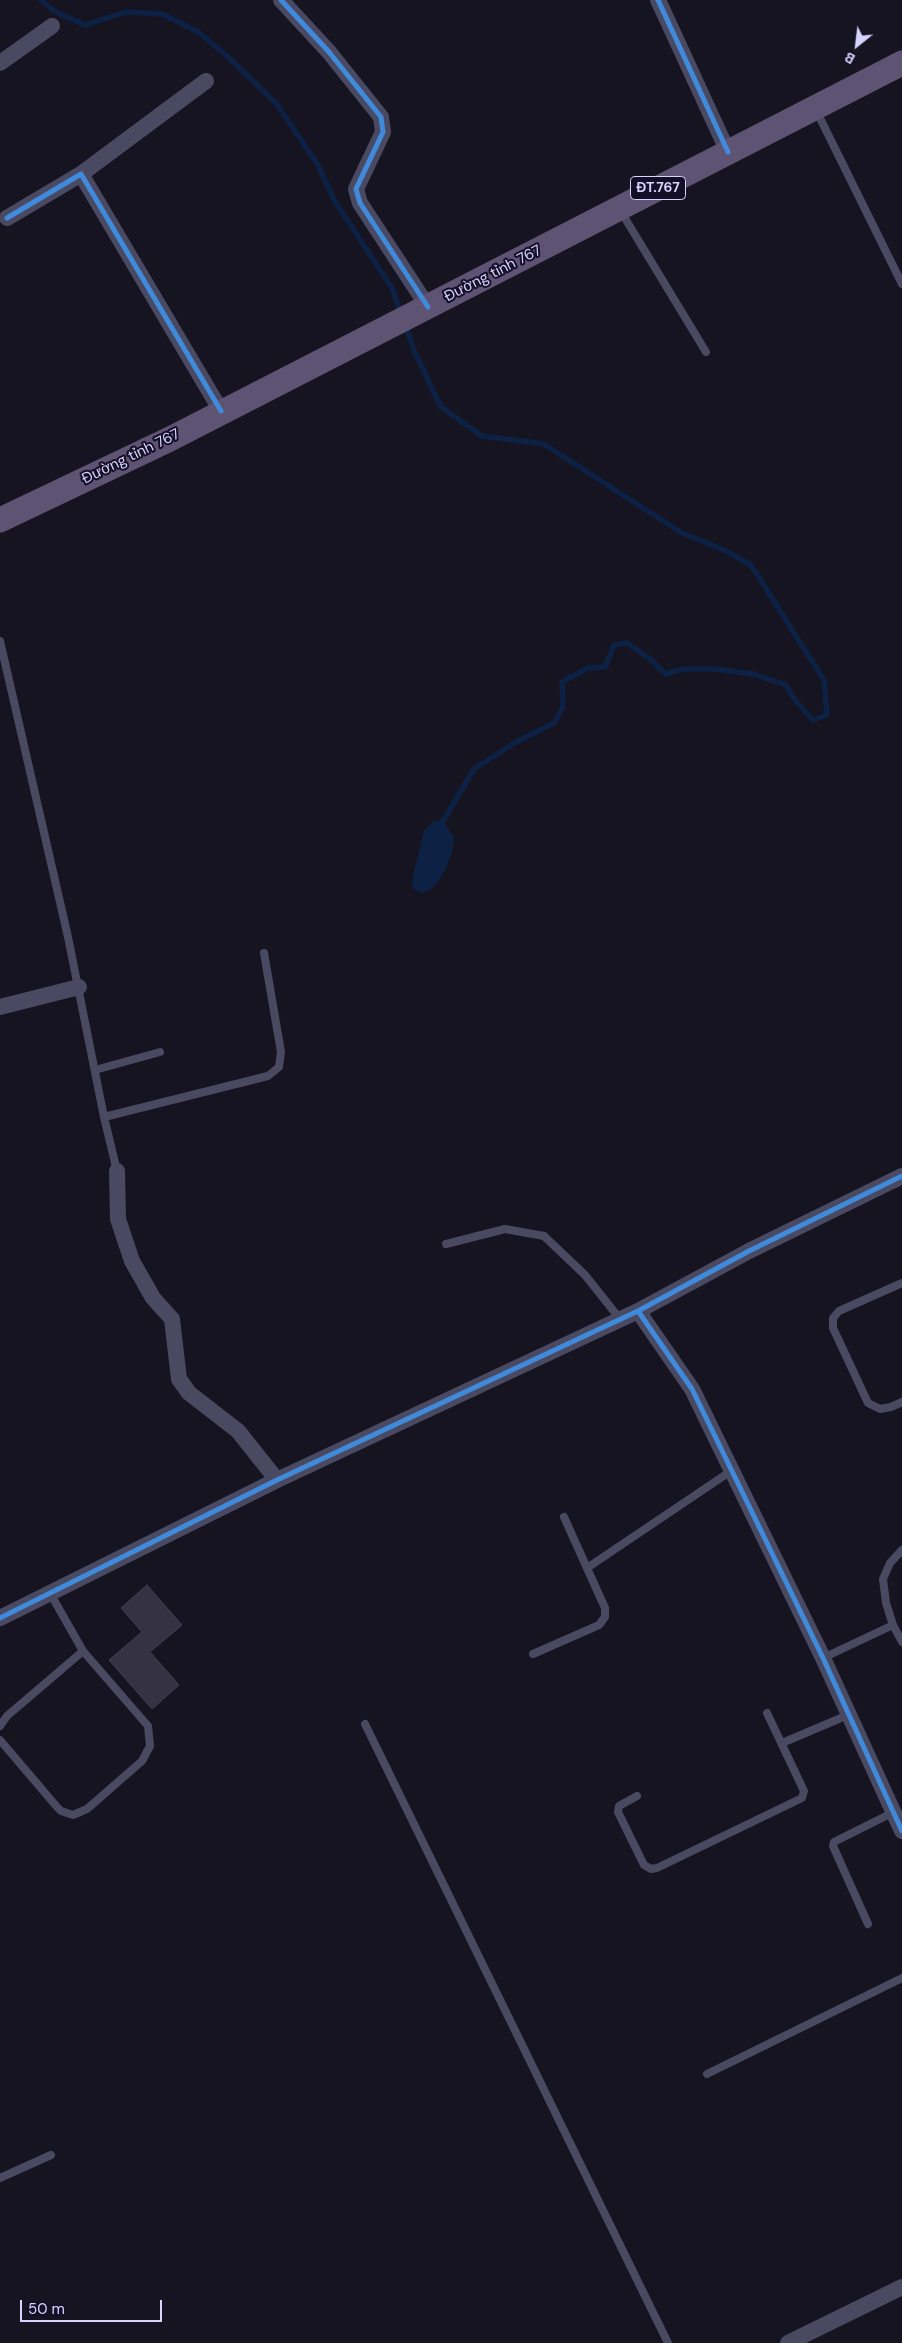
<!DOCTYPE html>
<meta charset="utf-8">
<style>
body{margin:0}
#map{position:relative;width:902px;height:2343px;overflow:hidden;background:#161421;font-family:"DM Sans",sans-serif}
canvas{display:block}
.north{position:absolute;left:832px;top:20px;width:50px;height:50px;-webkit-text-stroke:4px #130f26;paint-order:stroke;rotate:209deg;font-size:14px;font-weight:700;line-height:20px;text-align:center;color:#d9d4ff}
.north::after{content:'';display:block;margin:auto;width:18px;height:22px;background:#d9d4ff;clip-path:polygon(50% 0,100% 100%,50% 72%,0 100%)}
.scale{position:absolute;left:20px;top:2300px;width:142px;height:22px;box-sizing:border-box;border:2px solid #d9d4ff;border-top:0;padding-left:6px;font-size:15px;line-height:18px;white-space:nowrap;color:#d9d4ff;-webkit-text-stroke:4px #130f26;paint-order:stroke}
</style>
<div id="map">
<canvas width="902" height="2343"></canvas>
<div class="north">B</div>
<div class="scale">50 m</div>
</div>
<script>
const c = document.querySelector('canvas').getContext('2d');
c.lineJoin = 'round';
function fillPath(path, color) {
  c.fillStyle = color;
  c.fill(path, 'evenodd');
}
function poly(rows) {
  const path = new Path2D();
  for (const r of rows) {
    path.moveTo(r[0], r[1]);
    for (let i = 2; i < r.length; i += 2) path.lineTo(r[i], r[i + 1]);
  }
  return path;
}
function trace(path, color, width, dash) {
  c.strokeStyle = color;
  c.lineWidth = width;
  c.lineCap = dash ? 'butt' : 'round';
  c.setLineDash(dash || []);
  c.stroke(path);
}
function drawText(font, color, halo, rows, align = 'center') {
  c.font = font + ' "DM Sans",sans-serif';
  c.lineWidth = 4;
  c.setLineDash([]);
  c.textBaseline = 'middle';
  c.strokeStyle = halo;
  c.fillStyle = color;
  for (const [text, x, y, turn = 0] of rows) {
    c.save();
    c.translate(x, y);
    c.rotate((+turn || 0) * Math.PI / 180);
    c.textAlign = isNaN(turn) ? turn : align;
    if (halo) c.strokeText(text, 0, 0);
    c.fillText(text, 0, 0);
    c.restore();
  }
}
fillPath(poly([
 [433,821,443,821,454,837,452,853,445,871,432,889,421,893,412,888,414,871,424,831]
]), '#0d2144');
trace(poly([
 [41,0,54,11,85,25,126,12,162,14,198,32,226,55,276,103,318,165,334,200,392,288,401,314],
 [405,325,415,353,441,407,482,436,544,444,680,532,726,551,751,565,824,680,827,715,813,720,796,701,786,685,753,674,715,669,683,669,665,674,650,659,627,643,614,645,605,667,588,668,562,682,563,707,554,723,516,742,474,769,443,821]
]), '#0d2144', 5.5);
const building = poly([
 [147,1585,182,1625,150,1652,179,1685,152,1709,109,1660,142,1632,121,1608,147,1585]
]);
fillPath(building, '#343243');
trace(building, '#433f54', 1);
trace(poly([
 [816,110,902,284],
 [620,210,706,352],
 [0,641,68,937,104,1117,117,1171],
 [95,1070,160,1052],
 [104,1117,268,1076,279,1067,281,1052,264,953],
 [446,1244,505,1229,544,1236,585,1275,620,1319],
 [902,1283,839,1311,833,1318,833,1328,868,1403,880,1409,891,1407,902,1402],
 [902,1550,890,1563,883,1579,886,1603,893,1625,902,1642],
 [587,1568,731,1471],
 [533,1654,599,1625,605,1617,605,1608,564,1517],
 [823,1658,893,1625],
 [365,1724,668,2343],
 [0,1726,7,1716,83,1651],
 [0,1740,57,1807,61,1811,73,1815,87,1809,142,1761,150,1746,148,1726,83,1651,50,1593],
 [782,1743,848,1715],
 [637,1796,619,1806,618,1812,644,1865,651,1869,657,1868,802,1798,804,1791,767,1713],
 [868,1924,833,1846,834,1842,894,1812],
 [707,2074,902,1978],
 [0,2178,51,2155]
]), '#4a4962', 8);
trace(poly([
 [281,0,329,52,381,117,383,132,356,189,360,203,428,307],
 [658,0,728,152],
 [0,63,52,26],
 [81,174,206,81],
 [7,218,81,174,221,411],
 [0,1007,79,987],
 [117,1171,118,1219,132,1261,153,1298,172,1319,179,1379,189,1393,238,1431,277,1480],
 [902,1176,749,1251,638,1311,692,1389,823,1658,902,1831],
 [0,1618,277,1480,638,1311],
 [788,2343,902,2287]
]), '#4a4962', 16);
trace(poly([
 [0,520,170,439,902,63]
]), '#5e5373', 25);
trace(poly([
 [281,0,329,52,381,117,383,132,356,189,360,203,428,307],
 [658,0,728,152],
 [7,218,81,174,221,411],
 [902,1176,749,1251,638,1311,692,1389,823,1658,902,1831],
 [0,1618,277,1480,638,1311]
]), '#408adc', 5);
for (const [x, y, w] of [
 [658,188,55]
]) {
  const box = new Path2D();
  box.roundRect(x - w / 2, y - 11.5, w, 23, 4);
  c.fillStyle = '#130f26';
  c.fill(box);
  trace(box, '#d9d4ff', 1);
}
drawText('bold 14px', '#d9d4ff', null, [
 ["ĐT.767",658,188]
]);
drawText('15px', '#d9d4ff', '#130f26', [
 ["Đường tỉnh 767",493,274,-27],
 ["Đường tỉnh 767",131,457,-26]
]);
</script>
